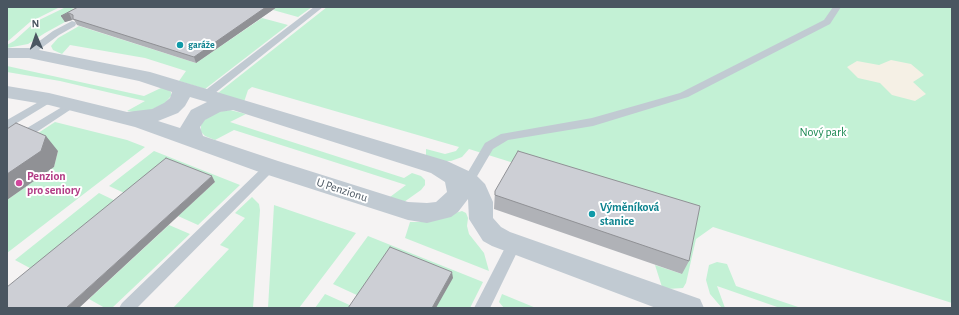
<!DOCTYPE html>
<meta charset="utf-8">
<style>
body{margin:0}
#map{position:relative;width:959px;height:315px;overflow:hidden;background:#f5f3f3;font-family:"Alegreya Sans",sans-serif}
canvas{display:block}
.frame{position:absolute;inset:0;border:8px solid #4a5661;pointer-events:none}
.north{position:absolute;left:16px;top:16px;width:40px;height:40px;-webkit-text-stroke:3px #fff;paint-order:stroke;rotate:358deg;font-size:11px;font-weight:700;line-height:16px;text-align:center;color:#4a5661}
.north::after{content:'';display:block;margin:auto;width:14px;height:18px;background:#4a5661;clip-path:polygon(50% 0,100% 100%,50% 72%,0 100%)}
</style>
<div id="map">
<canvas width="959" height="315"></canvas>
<div class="frame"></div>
<div class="north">N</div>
</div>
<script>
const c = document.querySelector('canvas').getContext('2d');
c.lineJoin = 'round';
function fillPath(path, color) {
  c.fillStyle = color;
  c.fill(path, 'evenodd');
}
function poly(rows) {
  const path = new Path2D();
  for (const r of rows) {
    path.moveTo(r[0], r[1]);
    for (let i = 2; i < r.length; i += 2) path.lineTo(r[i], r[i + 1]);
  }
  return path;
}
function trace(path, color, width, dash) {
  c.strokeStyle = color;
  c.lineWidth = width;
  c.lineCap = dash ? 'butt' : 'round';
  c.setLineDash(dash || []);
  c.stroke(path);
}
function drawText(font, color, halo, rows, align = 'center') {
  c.font = font + ' "Alegreya Sans",sans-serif';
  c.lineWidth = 4;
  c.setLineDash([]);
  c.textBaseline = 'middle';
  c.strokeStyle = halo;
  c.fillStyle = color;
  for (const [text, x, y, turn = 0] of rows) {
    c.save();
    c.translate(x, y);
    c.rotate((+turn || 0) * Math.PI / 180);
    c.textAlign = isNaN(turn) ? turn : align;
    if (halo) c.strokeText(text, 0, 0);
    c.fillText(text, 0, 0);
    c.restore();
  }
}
fillPath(poly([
 [7,7,60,7,30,22,7,42],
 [66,7,85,11,45,33,28,44,7,48,7,45,14,41,35,22],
 [277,7,312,7,298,17,273,10],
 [327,7,952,7,952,303,713,227,696,239,686,283,683,288,667,289,662,287,655,265,682,274,517,164,469,149,462,157,451,161,443,161,426,156,426,149,445,154,456,151,459,147,252,87,248,90,244,102,218,93],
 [262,18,288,25,205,89,179,81,186,71,145,58,70,45,62,54,53,50,51,46,58,38,79,26,196,63],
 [7,66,144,96,161,88,167,89,171,92,171,96,164,104,150,110,134,112,127,111,145,101,60,81,7,72],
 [230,110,246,114,230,122,404,178,412,173,421,176,425,180,425,185,421,190,404,202,390,197,406,185,234,130,215,140,205,136,201,132,201,125,204,120,218,112],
 [55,122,127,140,145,147,7,253,7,200,54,167,58,151,29,139],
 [154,151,240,185,198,225,178,216,215,182,131,196,109,186],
 [99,193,122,204,39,273,15,260],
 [252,197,259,204,260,210,253,308,173,308,229,249,220,245,245,218,235,213],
 [274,205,356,233,299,308,268,308],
 [462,211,466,213,468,218,467,226,469,234,484,253,489,271,405,238,410,222,426,222],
 [169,225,190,234,112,308,105,308,89,299],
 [368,236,483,282,470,308,436,308,361,297,333,284],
 [717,262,727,264,736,286,801,308,780,308,717,286,725,308,722,308,710,294,706,280,709,265],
 [325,294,354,307,315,308],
 [502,294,536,308,504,308,499,302]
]), '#c3f1d5');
fillPath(poly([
 [891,60,911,64,924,75,913,82,926,94,915,101,892,95,880,83,858,78,847,67,857,61,879,65]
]), '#f5f0e5');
fillPath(poly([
 [314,7,323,7,215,93,207,93,206,91,207,89,314,7],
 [833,7,841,7,830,24,688,97,593,126,508,140,493,149,476,178,471,183,467,185,463,183,461,180,468,172,485,143,501,134,592,118,680,93,824,20,833,7],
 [72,21,75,22,76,24,75,26,59,35,32,55,26,55,24,53,26,51,53,31,72,21],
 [49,96,54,99,53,101,7,129,7,120,49,96],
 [72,101,77,104,76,106,11,149,7,150,7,140,72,101],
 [270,163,274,164,276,167,274,170,137,308,119,308,122,303,266,164,270,163],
 [514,238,519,240,521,244,490,308,474,308,509,240,514,238]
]), '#c1cad2');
fillPath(poly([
 [7,48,29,48,150,72,447,161,475,174,485,184,493,202,493,218,501,227,510,232,700,299,704,308,656,308,492,246,483,241,469,219,468,199,458,212,451,217,427,223,408,220,262,173,135,127,49,105,7,98,7,86,49,93,127,112,152,109,164,103,170,98,172,92,139,81,29,58,7,58,7,48],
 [190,97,207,102,191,110,180,128,158,121,178,113,185,106,190,97],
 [233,110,431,173,445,182,447,192,436,202,427,203,408,202,278,161,203,136,200,127,205,120,220,112,233,110]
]), '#c1cad2');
fillPath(poly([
 [78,7,277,7,196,63,77,25,74,20,72,20,65,22,61,16],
 [495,191,689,261,682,274,494,209]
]), '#b0b2b7');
fillPath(poly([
 [266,7,277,7,196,63,194,57],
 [69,13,72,20,65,22,61,16],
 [46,136,58,151,54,167,7,200,7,174],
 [212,176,215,182,79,308,66,308],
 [452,272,453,278,436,308,432,308]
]), '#909195');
const building = poly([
 [78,7,266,7,194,57,73,19,73,15,69,13,61,16,78,7],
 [16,123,46,136,41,151,7,174,7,129,16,123],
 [518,151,700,206,689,261,495,195,495,191,518,151],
 [166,158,212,176,66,308,7,308,7,287,166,158],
 [390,247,452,272,432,308,348,308,390,247]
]);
fillPath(building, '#cdcfd5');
trace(building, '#909195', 1);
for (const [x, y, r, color] of [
 [180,45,4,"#0f9aa8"],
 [19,183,4,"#d1479c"],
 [592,214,4,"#0f9aa8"]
]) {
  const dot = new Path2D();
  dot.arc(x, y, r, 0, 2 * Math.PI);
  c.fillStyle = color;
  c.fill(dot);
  trace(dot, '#fff', 1.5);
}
drawText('bold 10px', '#0d838f', '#fff', [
 ["garáže",188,45]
], 'left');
drawText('12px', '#17864f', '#fff', [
 ["Nový park",823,132]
]);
drawText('bold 12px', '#b23c85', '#fff', [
 ["Penzion",27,176],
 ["pro seniory",27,190]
], 'left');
drawText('12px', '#4a5661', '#fff', [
 ["U Penzionu",342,190,18]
]);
drawText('bold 12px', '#0d838f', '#fff', [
 ["Výměníková",600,207],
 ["stanice",600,221]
], 'left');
</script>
